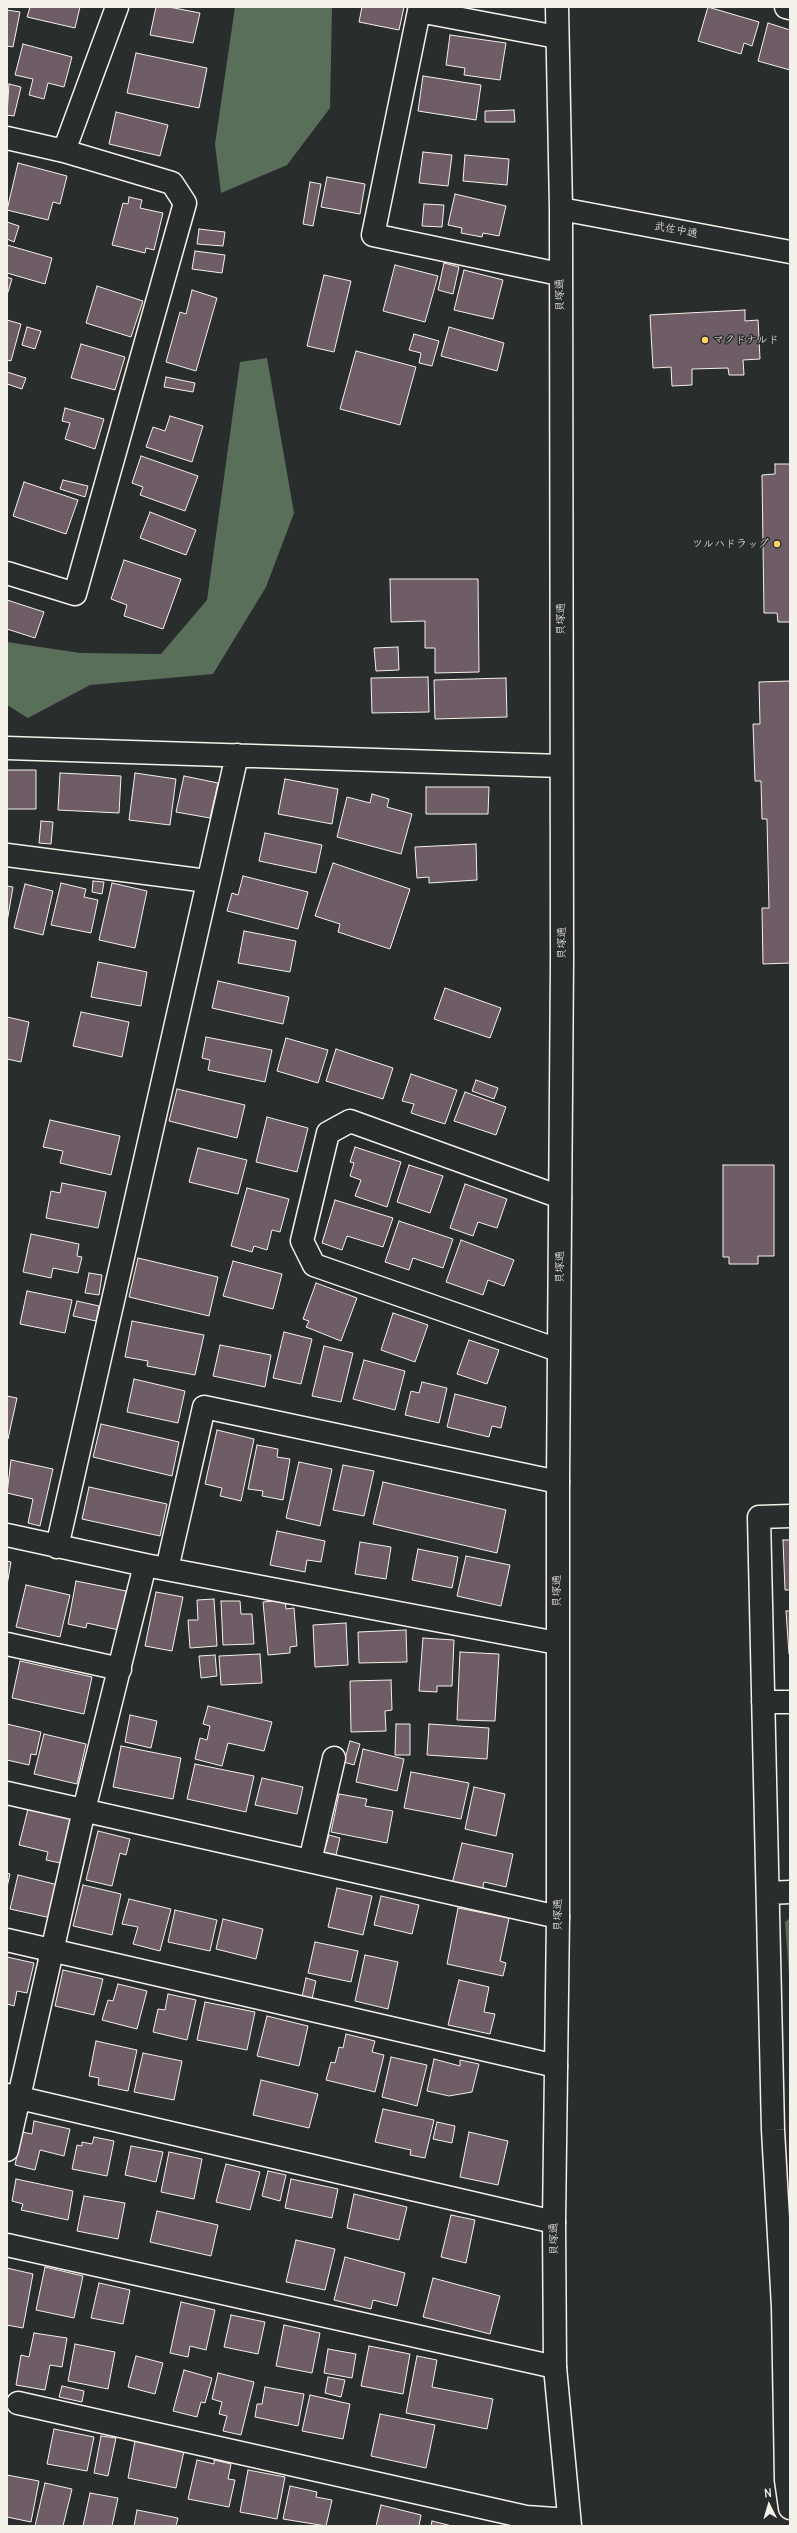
<!DOCTYPE html>
<meta charset="utf-8">
<style>
body{margin:0}
#map{position:relative;width:797px;height:2533px;overflow:hidden;background:#2a2d2e;font-family:Delius,sans-serif}
canvas{display:block}
.frame{position:absolute;inset:0;border:8px solid #f4f1e8;pointer-events:none}
.north{position:absolute;left:749px;top:2485px;width:40px;height:40px;-webkit-text-stroke:3px #2a2d2e;paint-order:stroke;rotate:355deg;font-size:11px;font-weight:700;line-height:16px;text-align:center;color:#f4f1e8}
.north::after{content:'';display:block;margin:auto;width:14px;height:18px;background:#f4f1e8;clip-path:polygon(50% 0,100% 100%,50% 72%,0 100%)}
</style>
<div id="map">
<canvas width="797" height="2533"></canvas>
<div class="frame"></div>
<div class="north">N</div>
</div>
<script>
const c = document.querySelector('canvas').getContext('2d');
c.lineJoin = 'round';
function fillPath(path, color) {
  c.fillStyle = color;
  c.fill(path, 'evenodd');
}
function poly(rows) {
  const path = new Path2D();
  for (const r of rows) {
    path.moveTo(r[0], r[1]);
    for (let i = 2; i < r.length; i += 2) path.lineTo(r[i], r[i + 1]);
  }
  return path;
}
function trace(path, color, width, dash) {
  c.strokeStyle = color;
  c.lineWidth = width;
  c.lineCap = dash ? 'butt' : 'round';
  c.setLineDash(dash || []);
  c.stroke(path);
}
function drawText(font, color, halo, rows, align = 'center') {
  c.font = font + ' Delius,"Klee One",sans-serif';
  c.lineWidth = 3;
  c.setLineDash([]);
  c.textBaseline = 'middle';
  c.strokeStyle = halo;
  c.fillStyle = color;
  for (const [text, x, y, turn = 0] of rows) {
    c.save();
    c.translate(x, y);
    c.rotate((+turn || 0) * Math.PI / 180);
    c.textAlign = isNaN(turn) ? turn : align;
    if (halo) c.strokeText(text, 0, 0);
    c.fillText(text, 0, 0);
    c.restore();
  }
}
fillPath(poly([
 [235,7,332,7,330,108,287,165,221,193,215,144],
 [267,358,294,513,266,587,213,674,90,685,28,718,7,705,7,642,80,653,161,654,207,600,240,362],
 [790,1918,790,1987,785,1922]
]), '#5a6f5a');
const building = poly([
 [30,7,80,7,75,28,27,17,30,7],
 [156,7,169,7,200,13,193,43,150,35,156,7],
 [362,7,404,7,399,30,359,22,362,7],
 [708,7,759,22,752,46,744,43,741,54,698,41,708,7],
 [7,10,20,12,13,47,7,46,7,10],
 [768,23,790,30,790,70,758,61,768,23],
 [450,35,506,43,500,80,464,75,465,68,446,65,450,35],
 [23,44,72,57,64,87,48,83,44,99,29,95,33,79,15,75,23,44],
 [136,53,207,68,199,108,127,93,136,53],
 [423,76,481,85,476,120,418,111,423,76],
 [9,84,21,87,14,116,7,115,9,84],
 [514,110,515,122,485,122,485,111,514,110],
 [116,112,168,125,160,156,109,144,116,112],
 [423,152,452,155,448,186,419,183,423,152],
 [465,155,509,159,507,185,463,181,465,155],
 [18,163,67,176,60,204,53,202,48,220,7,210,18,163],
 [327,177,365,184,360,214,321,207,327,177],
 [310,182,321,184,313,226,303,224,310,182],
 [455,194,506,206,499,236,483,233,482,237,461,233,462,228,448,225,455,194],
 [129,197,142,200,140,208,163,213,154,250,146,248,145,253,112,245,123,203,128,204,129,197],
 [424,204,444,205,442,227,422,226,424,204],
 [7,222,19,226,14,242,7,239,7,222],
 [199,229,225,232,223,246,197,244,199,229],
 [7,245,52,258,45,284,7,273,7,245],
 [195,251,225,255,222,273,192,269,195,251],
 [444,263,459,267,453,294,438,290,444,263],
 [395,265,438,276,425,322,383,311,395,265],
 [464,270,503,280,493,319,454,310,464,270],
 [324,275,351,281,334,352,307,346,324,275],
 [7,277,12,279,7,295,7,277],
 [97,286,143,301,131,337,86,323,97,286],
 [192,290,217,298,196,371,166,362,180,312,186,314,192,290],
 [745,310,745,321,758,320,760,359,743,360,744,375,729,375,728,368,692,369,692,385,672,386,671,367,653,368,650,315,745,310],
 [7,320,21,324,11,361,7,360,7,320],
 [27,327,41,331,35,349,22,345,27,327],
 [449,327,504,343,497,371,441,356,449,327],
 [414,334,439,341,432,366,419,363,421,353,409,350,414,334],
 [81,344,125,357,115,390,71,378,81,344],
 [356,351,416,367,400,425,340,409,356,351],
 [7,372,26,378,22,389,7,384,7,372],
 [166,377,195,383,193,392,164,387,166,377],
 [65,408,104,419,95,449,65,439,70,423,62,421,65,408],
 [170,416,203,426,192,462,146,447,153,427,165,431,170,416],
 [141,456,198,476,185,511,140,495,143,487,132,483,141,456],
 [775,464,790,464,790,622,778,622,777,613,764,613,762,475,775,474,775,464],
 [63,480,88,486,85,497,60,489,63,480],
 [24,482,78,500,66,534,13,516,24,482],
 [150,512,196,530,186,555,140,538,150,512],
 [124,560,181,579,163,629,124,616,127,605,111,599,124,560],
 [390,579,478,579,479,672,435,673,435,648,425,648,425,621,391,622,390,579],
 [7,600,44,612,35,638,7,629,7,600],
 [398,647,399,670,376,671,374,648,398,647],
 [428,677,429,712,372,713,371,678,428,677],
 [506,678,507,717,435,719,434,680,506,678],
 [790,681,790,963,763,964,762,908,769,908,767,819,762,819,761,781,755,781,753,724,760,724,759,682,790,681],
 [7,770,36,770,36,809,7,809,7,770],
 [60,773,121,776,119,813,58,810,60,773],
 [135,773,176,779,170,825,129,820,135,773],
 [184,776,218,783,210,818,176,812,184,776],
 [285,779,338,789,332,824,278,814,285,779],
 [426,787,489,787,488,814,426,814,426,787],
 [372,794,389,799,387,807,412,814,401,854,337,837,347,797,370,803,372,794],
 [41,821,53,822,51,844,39,843,41,821],
 [265,833,322,845,316,873,259,861,265,833],
 [476,844,477,880,429,883,429,877,417,878,415,847,476,844],
 [333,863,410,889,390,949,338,932,340,924,315,916,333,863],
 [243,876,308,892,298,929,227,911,232,893,238,895,243,876],
 [93,881,104,882,102,894,92,892,93,881],
 [61,883,86,889,84,897,98,900,91,933,51,925,61,883],
 [112,883,147,891,135,948,99,940,112,883],
 [25,884,53,891,43,935,14,928,25,884],
 [7,886,13,887,7,922,7,886],
 [244,931,296,941,290,972,238,963,244,931],
 [98,962,147,972,141,1006,91,997,98,962],
 [218,981,289,997,283,1024,212,1008,218,981],
 [445,988,501,1008,490,1038,434,1019,445,988],
 [81,1012,129,1022,122,1057,73,1046,81,1012],
 [7,1017,29,1022,21,1062,7,1059,7,1017],
 [206,1037,272,1050,265,1082,208,1070,210,1060,202,1058,206,1037],
 [286,1038,328,1050,318,1083,277,1071,286,1038],
 [336,1049,393,1068,383,1099,326,1081,336,1049],
 [411,1074,457,1090,445,1124,411,1113,414,1104,402,1101,411,1074],
 [476,1080,498,1088,494,1099,472,1091,476,1080],
 [177,1089,245,1105,237,1138,169,1121,177,1089],
 [465,1092,506,1107,496,1135,454,1121,465,1092],
 [267,1117,308,1128,297,1172,256,1162,267,1117],
 [50,1120,120,1136,111,1175,60,1163,63,1151,43,1147,50,1120],
 [355,1147,401,1162,387,1207,355,1196,361,1180,350,1176,354,1163,350,1162,355,1147],
 [198,1148,247,1160,238,1194,189,1182,198,1148],
 [409,1165,443,1176,430,1213,397,1202,409,1165],
 [723,1165,774,1165,774,1256,758,1256,758,1264,729,1264,729,1257,723,1257,723,1165],
 [62,1183,106,1192,98,1228,46,1218,51,1191,60,1193,62,1183],
 [465,1184,507,1199,497,1228,478,1222,473,1236,450,1228,465,1184],
 [247,1188,289,1199,280,1232,272,1230,267,1250,254,1246,252,1252,231,1246,247,1188],
 [335,1200,393,1218,383,1247,347,1236,342,1250,322,1243,335,1200],
 [399,1221,453,1239,443,1268,413,1258,409,1270,385,1262,399,1221],
 [31,1234,79,1244,77,1256,82,1257,78,1273,53,1268,51,1278,23,1272,31,1234],
 [461,1240,514,1260,504,1286,488,1280,483,1295,446,1282,461,1240],
 [138,1258,218,1277,209,1316,129,1297,138,1258],
 [233,1261,282,1274,273,1309,223,1296,233,1261],
 [89,1273,102,1275,99,1295,85,1293,89,1273],
 [316,1283,357,1298,341,1341,306,1327,309,1321,303,1319,316,1283],
 [27,1291,72,1300,65,1333,20,1324,27,1291],
 [77,1301,99,1306,96,1321,73,1316,77,1301],
 [393,1313,428,1325,415,1362,381,1350,393,1313],
 [132,1321,204,1335,195,1375,147,1366,148,1361,125,1357,132,1321],
 [284,1332,312,1339,301,1384,273,1378,284,1332],
 [469,1340,499,1350,487,1384,457,1374,469,1340],
 [220,1345,271,1355,265,1387,213,1376,220,1345],
 [324,1346,353,1353,341,1402,312,1396,324,1346],
 [364,1360,405,1371,395,1410,353,1399,364,1360],
 [134,1379,185,1391,178,1423,127,1412,134,1379],
 [422,1382,447,1388,439,1423,405,1415,411,1391,419,1393,422,1382],
 [455,1394,506,1407,501,1428,492,1426,489,1437,447,1427,455,1394],
 [7,1396,17,1398,8,1439,7,1439,7,1396],
 [101,1424,179,1442,172,1476,93,1457,101,1424],
 [217,1430,254,1439,241,1501,220,1496,222,1488,205,1484,217,1430],
 [257,1445,278,1449,277,1457,290,1459,283,1500,262,1496,263,1491,248,1489,257,1445],
 [11,1460,53,1469,40,1526,28,1523,33,1499,7,1493,11,1460],
 [299,1462,332,1469,320,1526,286,1518,299,1462],
 [343,1465,374,1471,364,1516,333,1510,343,1465],
 [383,1482,506,1510,497,1553,373,1524,383,1482],
 [89,1487,167,1504,160,1536,82,1519,89,1487],
 [277,1531,325,1541,321,1562,307,1560,305,1572,270,1565,277,1531],
 [783,1540,790,1540,790,1590,785,1590,783,1540],
 [360,1542,391,1547,386,1579,355,1574,360,1542],
 [418,1549,458,1557,452,1588,412,1580,418,1549],
 [466,1556,510,1565,501,1606,457,1596,466,1556],
 [7,1561,11,1562,7,1585,7,1561],
 [76,1581,126,1591,119,1630,87,1623,86,1628,68,1624,76,1581],
 [26,1585,70,1595,60,1637,16,1627,26,1585],
 [156,1592,183,1597,172,1651,145,1646,156,1592],
 [214,1599,217,1646,190,1648,188,1620,198,1620,197,1600,214,1599],
 [285,1600,286,1609,294,1608,297,1646,290,1647,290,1653,268,1655,263,1602,285,1600],
 [221,1601,240,1601,241,1614,252,1614,254,1644,223,1645,221,1601],
 [786,1611,790,1611,790,1654,789,1654,786,1611],
 [346,1623,348,1665,315,1667,313,1625,346,1623],
 [406,1630,407,1662,359,1663,358,1632,406,1630],
 [423,1638,454,1640,452,1686,437,1686,437,1692,419,1691,423,1638],
 [460,1652,499,1654,495,1721,457,1720,460,1652],
 [260,1654,262,1683,221,1685,219,1656,260,1654],
 [215,1655,217,1676,201,1678,199,1656,215,1655],
 [20,1661,92,1677,84,1714,12,1698,20,1661],
 [391,1680,392,1710,385,1711,386,1731,351,1732,350,1681,391,1680],
 [208,1706,272,1722,264,1751,228,1743,222,1766,195,1759,200,1738,207,1740,210,1726,203,1724,208,1706],
 [130,1715,157,1721,151,1748,125,1742,130,1715],
 [7,1724,41,1732,36,1755,31,1754,29,1765,7,1760,7,1724],
 [396,1724,410,1724,410,1755,395,1755,396,1724],
 [429,1724,489,1728,487,1759,427,1755,429,1724],
 [44,1734,86,1744,77,1784,34,1774,44,1734],
 [350,1741,360,1744,354,1765,344,1762,350,1741],
 [121,1746,181,1758,173,1799,113,1787,121,1746],
 [363,1749,404,1759,397,1791,356,1782,363,1749],
 [195,1764,254,1776,246,1812,187,1799,195,1764],
 [411,1772,469,1783,461,1819,404,1808,411,1772],
 [262,1778,303,1787,297,1814,255,1805,262,1778],
 [474,1787,505,1794,496,1836,465,1829,474,1787],
 [339,1794,367,1799,365,1806,393,1811,387,1843,331,1832,339,1794],
 [28,1809,75,1819,65,1864,46,1860,48,1852,19,1845,28,1809],
 [98,1831,130,1839,126,1855,120,1853,112,1886,86,1880,98,1831],
 [329,1835,340,1838,336,1855,324,1852,329,1835],
 [462,1843,513,1854,506,1887,484,1882,482,1891,452,1884,462,1843],
 [7,1873,10,1874,7,1887,7,1873],
 [18,1875,58,1885,51,1918,10,1909,18,1875],
 [83,1885,121,1894,112,1935,73,1926,83,1885],
 [337,1888,372,1896,363,1935,328,1927,337,1888],
 [381,1896,419,1905,412,1934,374,1925,381,1896],
 [129,1899,171,1909,160,1951,133,1944,138,1927,122,1924,129,1899],
 [458,1908,509,1918,500,1961,506,1963,503,1976,447,1964,458,1908],
 [175,1910,217,1920,210,1951,168,1942,175,1910],
 [223,1919,263,1929,256,1959,216,1949,223,1919],
 [315,1942,358,1951,351,1982,308,1973,315,1942],
 [365,1955,398,1962,388,2009,355,2001,365,1955],
 [7,1957,34,1963,27,1993,17,1991,14,2006,7,2004,7,1957],
 [63,1970,103,1979,94,2015,55,2006,63,1970],
 [306,1978,316,1981,312,1999,302,1997,306,1978],
 [459,1980,489,1987,484,2012,495,2014,490,2034,448,2025,459,1980],
 [118,1984,147,1991,137,2029,102,2020,108,2000,113,2001,118,1984],
 [168,1994,196,2000,187,2040,153,2032,158,2009,165,2010,168,1994],
 [205,2002,255,2012,247,2050,197,2040,205,2002],
 [267,2016,308,2026,299,2066,257,2056,267,2016],
 [346,2034,375,2041,372,2052,384,2055,375,2092,326,2080,331,2062,335,2063,339,2047,343,2048,346,2034],
 [96,2041,137,2050,128,2091,98,2085,99,2078,89,2076,96,2041],
 [143,2053,182,2061,174,2100,134,2092,143,2053],
 [391,2057,427,2065,417,2106,382,2097,391,2057],
 [434,2059,460,2066,460,2060,479,2064,472,2092,449,2096,427,2091,434,2059],
 [261,2080,318,2094,309,2128,253,2115,261,2080],
 [383,2109,434,2120,425,2158,410,2155,411,2150,375,2142,383,2109],
 [34,2121,70,2129,64,2156,40,2150,35,2170,15,2165,22,2132,32,2134,34,2121],
 [437,2122,455,2126,452,2143,433,2139,437,2122],
 [469,2132,508,2141,498,2185,460,2177,469,2132],
 [94,2137,114,2141,107,2176,72,2169,77,2145,82,2146,82,2142,92,2144,94,2137],
 [131,2146,163,2152,156,2182,125,2175,131,2146],
 [169,2152,202,2159,194,2199,161,2192,169,2152],
 [226,2164,260,2172,250,2210,216,2202,226,2164],
 [268,2171,286,2175,280,2201,262,2196,268,2171],
 [16,2179,73,2191,68,2220,21,2210,23,2204,12,2201,16,2179],
 [291,2179,338,2189,332,2218,285,2208,291,2179],
 [354,2194,407,2207,399,2240,347,2228,354,2194],
 [84,2196,125,2203,118,2239,77,2231,84,2196],
 [157,2211,218,2225,211,2256,150,2242,157,2211],
 [451,2215,475,2220,466,2263,441,2257,451,2215],
 [296,2240,335,2249,325,2290,286,2282,296,2240],
 [345,2257,405,2273,397,2306,373,2300,371,2309,334,2300,345,2257],
 [45,2267,83,2276,74,2318,36,2310,45,2267],
 [7,2268,33,2274,23,2328,7,2325,7,2268],
 [433,2278,500,2296,490,2334,423,2317,433,2278],
 [99,2283,130,2290,123,2324,91,2318,99,2283],
 [181,2302,215,2310,206,2350,190,2346,188,2357,170,2353,181,2302],
 [231,2315,265,2322,258,2354,224,2347,231,2315],
 [284,2325,320,2333,312,2373,276,2366,284,2325],
 [34,2333,67,2338,62,2367,50,2365,45,2390,16,2385,21,2355,29,2357,34,2333],
 [75,2344,115,2352,108,2389,68,2381,75,2344],
 [369,2346,410,2354,403,2394,361,2386,369,2346],
 [328,2349,356,2354,352,2378,324,2373,328,2349],
 [136,2356,163,2363,155,2394,128,2387,136,2356],
 [417,2356,437,2360,432,2387,493,2399,487,2429,406,2413,417,2356],
 [184,2370,212,2378,205,2403,201,2402,197,2417,173,2411,184,2370],
 [218,2373,254,2382,241,2435,223,2431,227,2416,219,2414,222,2402,212,2399,218,2373],
 [328,2377,345,2380,341,2397,325,2393,328,2377],
 [62,2386,84,2391,82,2402,59,2397,62,2386],
 [265,2387,304,2394,298,2426,255,2417,257,2404,262,2404,265,2387],
 [310,2395,350,2404,343,2439,302,2431,310,2395],
 [380,2414,435,2425,426,2468,371,2456,380,2414],
 [54,2429,94,2437,87,2471,47,2464,54,2429],
 [101,2436,116,2438,108,2476,94,2473,101,2436],
 [135,2441,184,2451,176,2488,128,2478,135,2441],
 [197,2460,214,2464,214,2460,231,2464,228,2479,235,2480,229,2507,188,2499,197,2460],
 [248,2470,285,2477,277,2519,240,2512,248,2470],
 [7,2475,39,2481,31,2522,7,2517,7,2475],
 [45,2483,72,2489,63,2526,35,2526,45,2483],
 [290,2486,317,2492,316,2497,332,2500,326,2526,283,2519,290,2486],
 [90,2493,118,2498,112,2526,83,2526,90,2493],
 [381,2505,421,2515,419,2526,376,2526,381,2505],
 [137,2510,178,2518,176,2526,134,2526,137,2510],
 [432,2521,452,2526,431,2526,432,2521]
]);
fillPath(building, '#6e5d66');
trace(building, '#f4f1e8', 1);
const street = poly([
 [786,7,790,8],
 [557,37,419,11,373,235,559,274],
 [7,138,64,151,172,183,185,203,75,594,7,573],
 [64,151,117,7],
 [7,748,561,766],
 [7,855,207,881],
 [558,1350,314,1265,302,1241,328,1133,350,1121,560,1197],
 [790,1516,759,1517,773,2130,783,2307,786,2480,790,2508],
 [7,1535,145,1565,557,1643],
 [57,1547,237,755],
 [167,1569,204,1407,558,1482],
 [7,1644,120,1669],
 [763,1702,790,1702],
 [7,1793,558,1917],
 [310,1861,334,1758],
 [768,1893,790,1892],
 [7,1940,556,2066],
 [7,2095,554,2222],
 [7,2150,84,1810,145,1565],
 [7,2245,555,2367],
 [18,2403,526,2517,569,2520]
]);
const secondary = poly([
 [557,7,561,209,562,960,558,1482,558,1917,554,2222,555,2367,570,2526],
 [561,209,790,252]
]);
trace(street, '#f4f1e8', 25);
trace(secondary, '#f4f1e8', 25);
trace(street, '#2a2d2e', 22);
trace(secondary, '#2a2d2e', 22);
for (const [x, y, r, color] of [
 [705,340,4,"#ffd166"],
 [777,544,4,"#ffd166"]
]) {
  const dot = new Path2D();
  dot.arc(x, y, r, 0, 2 * Math.PI);
  c.fillStyle = color;
  c.fill(dot);
  trace(dot, '#2a2d2e', 1.5);
}
drawText('11px', '#f4f1e8', '#2a2d2e', [
 ["武佐中通",676,230,11],
 ["貝塚通",560,295,-91],
 ["貝塚通",561,619,-90],
 ["貝塚通",562,943,-90],
 ["貝塚通",560,1267,-90],
 ["貝塚通",557,1591,-90],
 ["貝塚通",558,1915,-90],
 ["貝塚通",554,2239,-91]
]);
drawText('11px', '#f4f1e8', '#2a2d2e', [
 ["マクドナルド",713,340],
 ["ツルハドラッグ",769,544,"right"]
], 'left');
</script>
